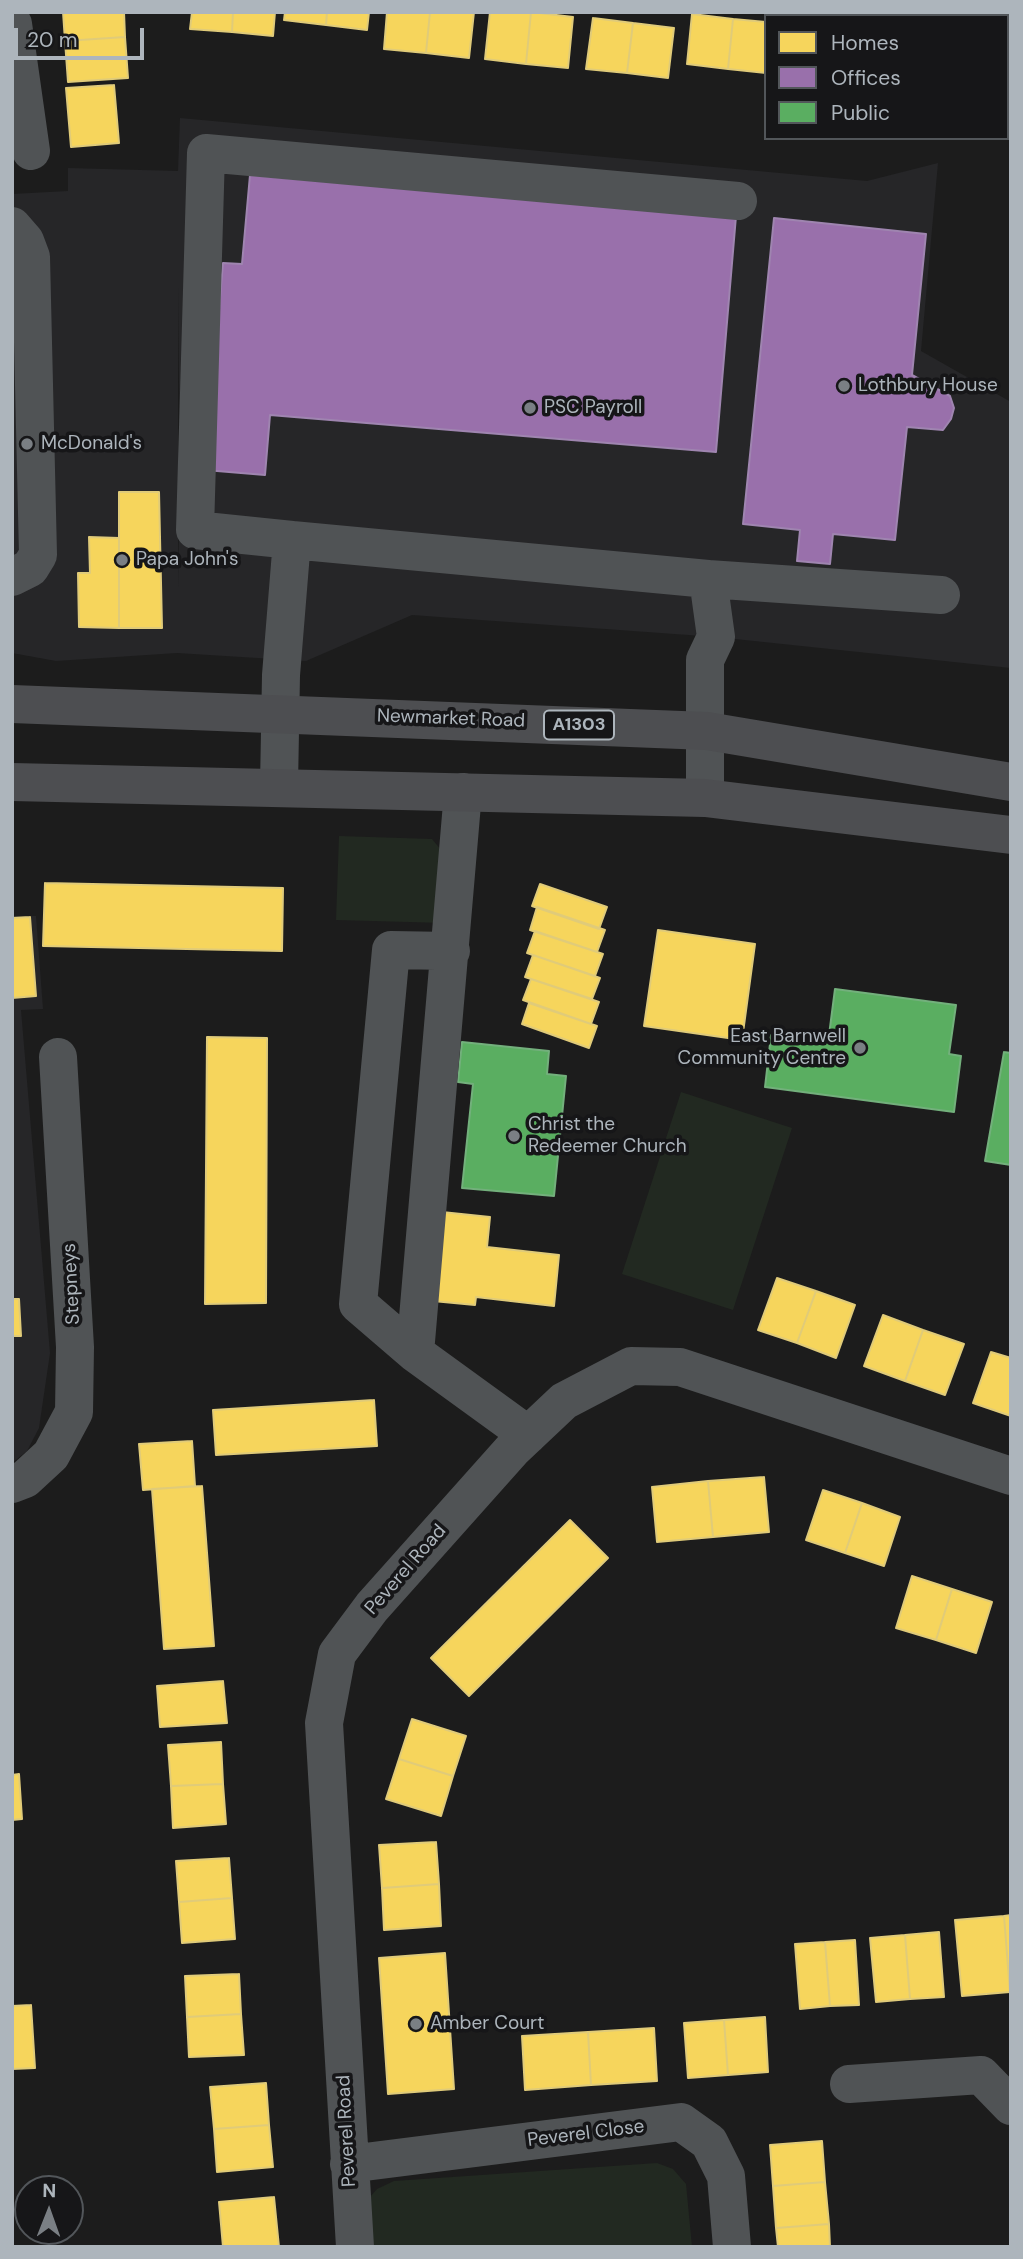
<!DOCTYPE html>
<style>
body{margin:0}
#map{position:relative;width:1023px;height:2259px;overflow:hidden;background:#1c1c1c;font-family:"DM Sans",sans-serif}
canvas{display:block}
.frame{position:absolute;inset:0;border:14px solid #adb5bc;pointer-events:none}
.legend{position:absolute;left:764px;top:14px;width:245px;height:126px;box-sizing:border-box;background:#161618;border:2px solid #52565a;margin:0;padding:9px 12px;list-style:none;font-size:21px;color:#adb5bc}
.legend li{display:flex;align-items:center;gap:14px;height:35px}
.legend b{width:35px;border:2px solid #52565a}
.north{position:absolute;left:14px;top:2175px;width:70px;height:70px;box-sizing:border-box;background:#161618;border:2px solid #52565a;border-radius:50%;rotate:1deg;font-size:19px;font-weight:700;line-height:28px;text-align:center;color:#adb5bc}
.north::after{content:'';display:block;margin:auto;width:24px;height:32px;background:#7a7f84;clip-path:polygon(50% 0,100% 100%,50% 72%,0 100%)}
.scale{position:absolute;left:14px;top:28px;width:130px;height:32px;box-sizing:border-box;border:4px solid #adb5bc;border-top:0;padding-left:9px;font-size:21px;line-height:24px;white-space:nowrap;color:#adb5bc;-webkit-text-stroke:5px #161618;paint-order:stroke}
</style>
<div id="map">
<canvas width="1023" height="2259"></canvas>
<div class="frame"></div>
<ul class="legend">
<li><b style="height:19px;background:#f6d55c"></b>Homes</li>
<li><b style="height:19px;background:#9970ab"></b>Offices</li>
<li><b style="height:19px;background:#5aae61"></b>Public</li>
</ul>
<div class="north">N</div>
<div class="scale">20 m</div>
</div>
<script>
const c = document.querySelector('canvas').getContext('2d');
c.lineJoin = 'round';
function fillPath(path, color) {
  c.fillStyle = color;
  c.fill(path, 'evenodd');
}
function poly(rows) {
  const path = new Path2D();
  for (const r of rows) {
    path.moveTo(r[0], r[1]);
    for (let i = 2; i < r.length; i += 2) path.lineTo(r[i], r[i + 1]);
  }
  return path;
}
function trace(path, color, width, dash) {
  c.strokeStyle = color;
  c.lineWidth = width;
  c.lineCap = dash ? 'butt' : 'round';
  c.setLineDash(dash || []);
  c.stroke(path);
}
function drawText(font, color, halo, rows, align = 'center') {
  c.font = font + ' "DM Sans",sans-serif';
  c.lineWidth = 7;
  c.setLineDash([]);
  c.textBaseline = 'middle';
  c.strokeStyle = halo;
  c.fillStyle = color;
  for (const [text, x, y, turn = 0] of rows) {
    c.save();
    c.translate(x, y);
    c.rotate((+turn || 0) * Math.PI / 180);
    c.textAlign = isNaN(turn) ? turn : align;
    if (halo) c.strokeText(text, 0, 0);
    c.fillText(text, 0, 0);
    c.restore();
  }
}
fillPath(poly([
 [180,118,867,181,938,163,921,351,1011,402,1011,668,716,637,412,615,306,661,177,653,56,661,12,653,12,194,68,191,68,168,178,171],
 [178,288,180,478,178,587],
 [12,916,36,916,43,1009,21,1010,50,1353,39,1428,27,1451,12,1463]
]), '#262628');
fillPath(poly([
 [339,836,432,839,451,862,445,923,336,920],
 [681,1092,792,1128,733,1310,622,1274],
 [657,2163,673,2169,686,2184,692,2247,369,2247,364,2204,377,2189,394,2181]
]), '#222921');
const homes = poly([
 [63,12,124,12,125,37,65,41,63,12],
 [192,12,233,12,232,32,190,29,192,12],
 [233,12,275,12,273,36,232,32,233,12],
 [285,12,327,12,326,25,284,20,285,12],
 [327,12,369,12,367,30,326,25,327,12],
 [387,12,430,12,426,53,384,49,387,12],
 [430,12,474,12,469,58,426,53,430,12],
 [490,12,531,12,526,64,485,59,490,12],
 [531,12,573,17,568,68,526,64,531,12],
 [932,12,985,12,984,16,932,16,932,12],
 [692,14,733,19,728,69,687,64,692,14],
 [593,18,633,23,627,73,586,69,593,18],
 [733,19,766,22,766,73,728,69,733,19],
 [633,23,674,28,668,78,627,73,633,23],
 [125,37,128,78,68,82,65,41,125,37],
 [114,85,119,143,71,147,66,88,114,85],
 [119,492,159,492,162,628,119,628,119,492],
 [89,537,119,538,119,628,79,627,78,573,90,573,89,537],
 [45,883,283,888,282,951,43,946,45,883],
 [540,884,607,907,599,929,532,906,540,884],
 [537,907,605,930,597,952,530,930,537,907],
 [30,917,36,996,12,998,12,918,30,917],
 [658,930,755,944,742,1040,644,1026,658,930],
 [535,931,603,954,595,976,527,953,535,931],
 [533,955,600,978,592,999,525,977,533,955],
 [531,979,599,1002,591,1024,523,1000,531,979],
 [529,1003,597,1026,589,1048,522,1024,529,1003],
 [207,1037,267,1038,266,1303,205,1304,207,1037],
 [442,1212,490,1217,487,1247,559,1255,554,1306,476,1297,475,1305,433,1301,442,1212],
 [777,1278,816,1291,797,1343,758,1330,777,1278],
 [816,1291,855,1305,836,1358,797,1343,816,1291],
 [12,1299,19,1299,21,1336,12,1336,12,1299],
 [883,1315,923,1330,905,1381,864,1366,883,1315],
 [923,1330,964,1344,945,1395,905,1381,923,1330],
 [991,1352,1011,1358,1011,1416,973,1403,991,1352],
 [374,1400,377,1446,216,1455,213,1410,374,1400],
 [192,1441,195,1486,143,1490,139,1444,192,1441],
 [764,1477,769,1532,713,1537,708,1481,764,1477],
 [708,1481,713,1537,657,1542,652,1487,708,1481],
 [202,1486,214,1646,164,1649,152,1489,202,1486],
 [823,1490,862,1503,845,1553,806,1540,823,1490],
 [862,1503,900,1517,884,1566,845,1553,862,1503],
 [570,1520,608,1558,469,1696,431,1658,570,1520],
 [912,1576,952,1589,936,1640,896,1628,912,1576],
 [952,1589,992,1602,976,1653,936,1640,952,1589],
 [223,1681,227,1723,160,1727,157,1686,223,1681],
 [412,1719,466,1736,453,1776,399,1759,412,1719],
 [221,1742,223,1784,171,1786,168,1745,221,1742],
 [399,1759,453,1776,441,1816,386,1799,399,1759],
 [19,1774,22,1819,12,1820,12,1775,19,1774],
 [223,1784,226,1824,173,1828,171,1786,223,1784],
 [436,1842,439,1884,382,1888,379,1845,436,1842],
 [229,1858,232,1898,179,1902,176,1861,229,1858],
 [439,1884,441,1926,384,1930,382,1888,439,1884],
 [232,1898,235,1939,182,1943,179,1902,232,1898],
 [1011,1915,1011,1992,1010,1992,1004,1916,1011,1915],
 [1004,1916,1010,1992,962,1996,955,1920,1004,1916],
 [939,1932,944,1997,910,1999,905,1935,939,1932],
 [905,1935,910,1999,876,2002,870,1938,905,1935],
 [855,1940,859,2005,830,2006,825,1942,855,1940],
 [825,1942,830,2006,800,2009,795,1944,825,1942],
 [445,1953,454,2089,388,2094,379,1958,445,1953],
 [239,1974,241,2014,187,2017,185,1976,239,1974],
 [31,2005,35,2068,12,2069,12,2006,31,2005],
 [241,2014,244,2055,189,2057,187,2017,241,2014],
 [765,2017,768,2072,728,2075,724,2020,765,2017],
 [724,2020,728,2075,688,2078,684,2023,724,2020],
 [654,2028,657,2081,591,2085,588,2032,654,2028],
 [588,2032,591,2085,525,2090,522,2036,588,2032],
 [266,2083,269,2125,214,2129,210,2087,266,2083],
 [269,2125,273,2167,217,2172,214,2129,269,2125],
 [822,2141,825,2182,773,2186,770,2145,822,2141],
 [825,2182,829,2224,776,2228,773,2186,825,2182],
 [274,2197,279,2247,223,2247,219,2202,274,2197],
 [829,2224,830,2247,778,2247,776,2228,829,2224]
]);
fillPath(homes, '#f6d55c');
trace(homes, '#e0cb79', 2);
const offices = poly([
 [250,175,736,216,716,452,270,415,265,475,205,470,223,263,242,264,250,175],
 [774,218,926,234,912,375,950,396,954,408,951,419,943,430,907,427,895,540,833,534,830,564,797,561,800,530,743,524,774,218]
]);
fillPath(offices, '#9970ab');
trace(offices, '#9f85b0', 2);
const public = poly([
 [835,989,956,1005,949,1054,961,1056,954,1112,765,1087,771,1035,828,1043,835,989],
 [462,1042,549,1051,547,1074,566,1076,554,1196,462,1188,473,1084,458,1082,462,1042],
 [1004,1052,1011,1053,1011,1165,985,1161,1004,1052]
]);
fillPath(public, '#5aae61');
trace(public, '#73b07c', 2);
trace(poly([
 [13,24,31,151],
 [12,226,25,241,31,257,38,555,30,568,12,577],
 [292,540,195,530,206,153,738,201],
 [708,579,941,595],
 [279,786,281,675,292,540,708,579,716,637,705,660,705,798],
 [451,951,391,950,358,1304,415,1353,528,1435],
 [415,1353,463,792],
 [12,1484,25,1479,51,1455,74,1412,75,1347,58,1057],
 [849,2084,981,2075,1011,2106],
 [349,2164,681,2122,709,2142,726,2176,732,2247],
 [355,2247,324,1723,337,1654,372,1607,512,1450,564,1401,631,1366,680,1367,1011,1476]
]), '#505355', 38);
trace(poly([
 [12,704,707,731,1011,782],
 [12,782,705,798,1011,835]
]), '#4d4e51', 38);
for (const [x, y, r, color] of [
 [844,386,7,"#7a7f84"],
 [530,408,7,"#7a7f84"],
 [27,444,7,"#7a7f84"],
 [122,560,7,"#7a7f84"],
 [860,1048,7,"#7a7f84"],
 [514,1136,7,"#7a7f84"],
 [416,2024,7,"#7a7f84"]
]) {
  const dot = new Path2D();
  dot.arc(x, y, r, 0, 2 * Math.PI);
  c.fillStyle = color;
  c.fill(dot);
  trace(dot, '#161618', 2.5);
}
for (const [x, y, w] of [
 [579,725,70]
]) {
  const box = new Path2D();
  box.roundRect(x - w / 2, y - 14.5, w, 29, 5);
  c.fillStyle = '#161618';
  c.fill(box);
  trace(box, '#adb5bc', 2);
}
drawText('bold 18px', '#adb5bc', null, [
 ["A1303",579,725]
]);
drawText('19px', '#adb5bc', '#161618', [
 ["Lothbury House",858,386],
 ["PSC Payroll",544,408],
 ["McDonald's",41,444],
 ["Papa John's",136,560],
 ["East Barnwell",846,1037,"right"],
 ["Community Centre",846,1059,"right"],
 ["Christ the",528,1125],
 ["Redeemer Church",528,1147],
 ["Amber Court",430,2024]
], 'left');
drawText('19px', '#adb5bc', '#161618', [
 ["Newmarket Road",451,719,2],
 ["Stepneys",72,1284,-93],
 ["Peverel Road",406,1570,-49],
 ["Peverel Road",347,2131,-93],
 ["Peverel Close",586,2134,-7]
]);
</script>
